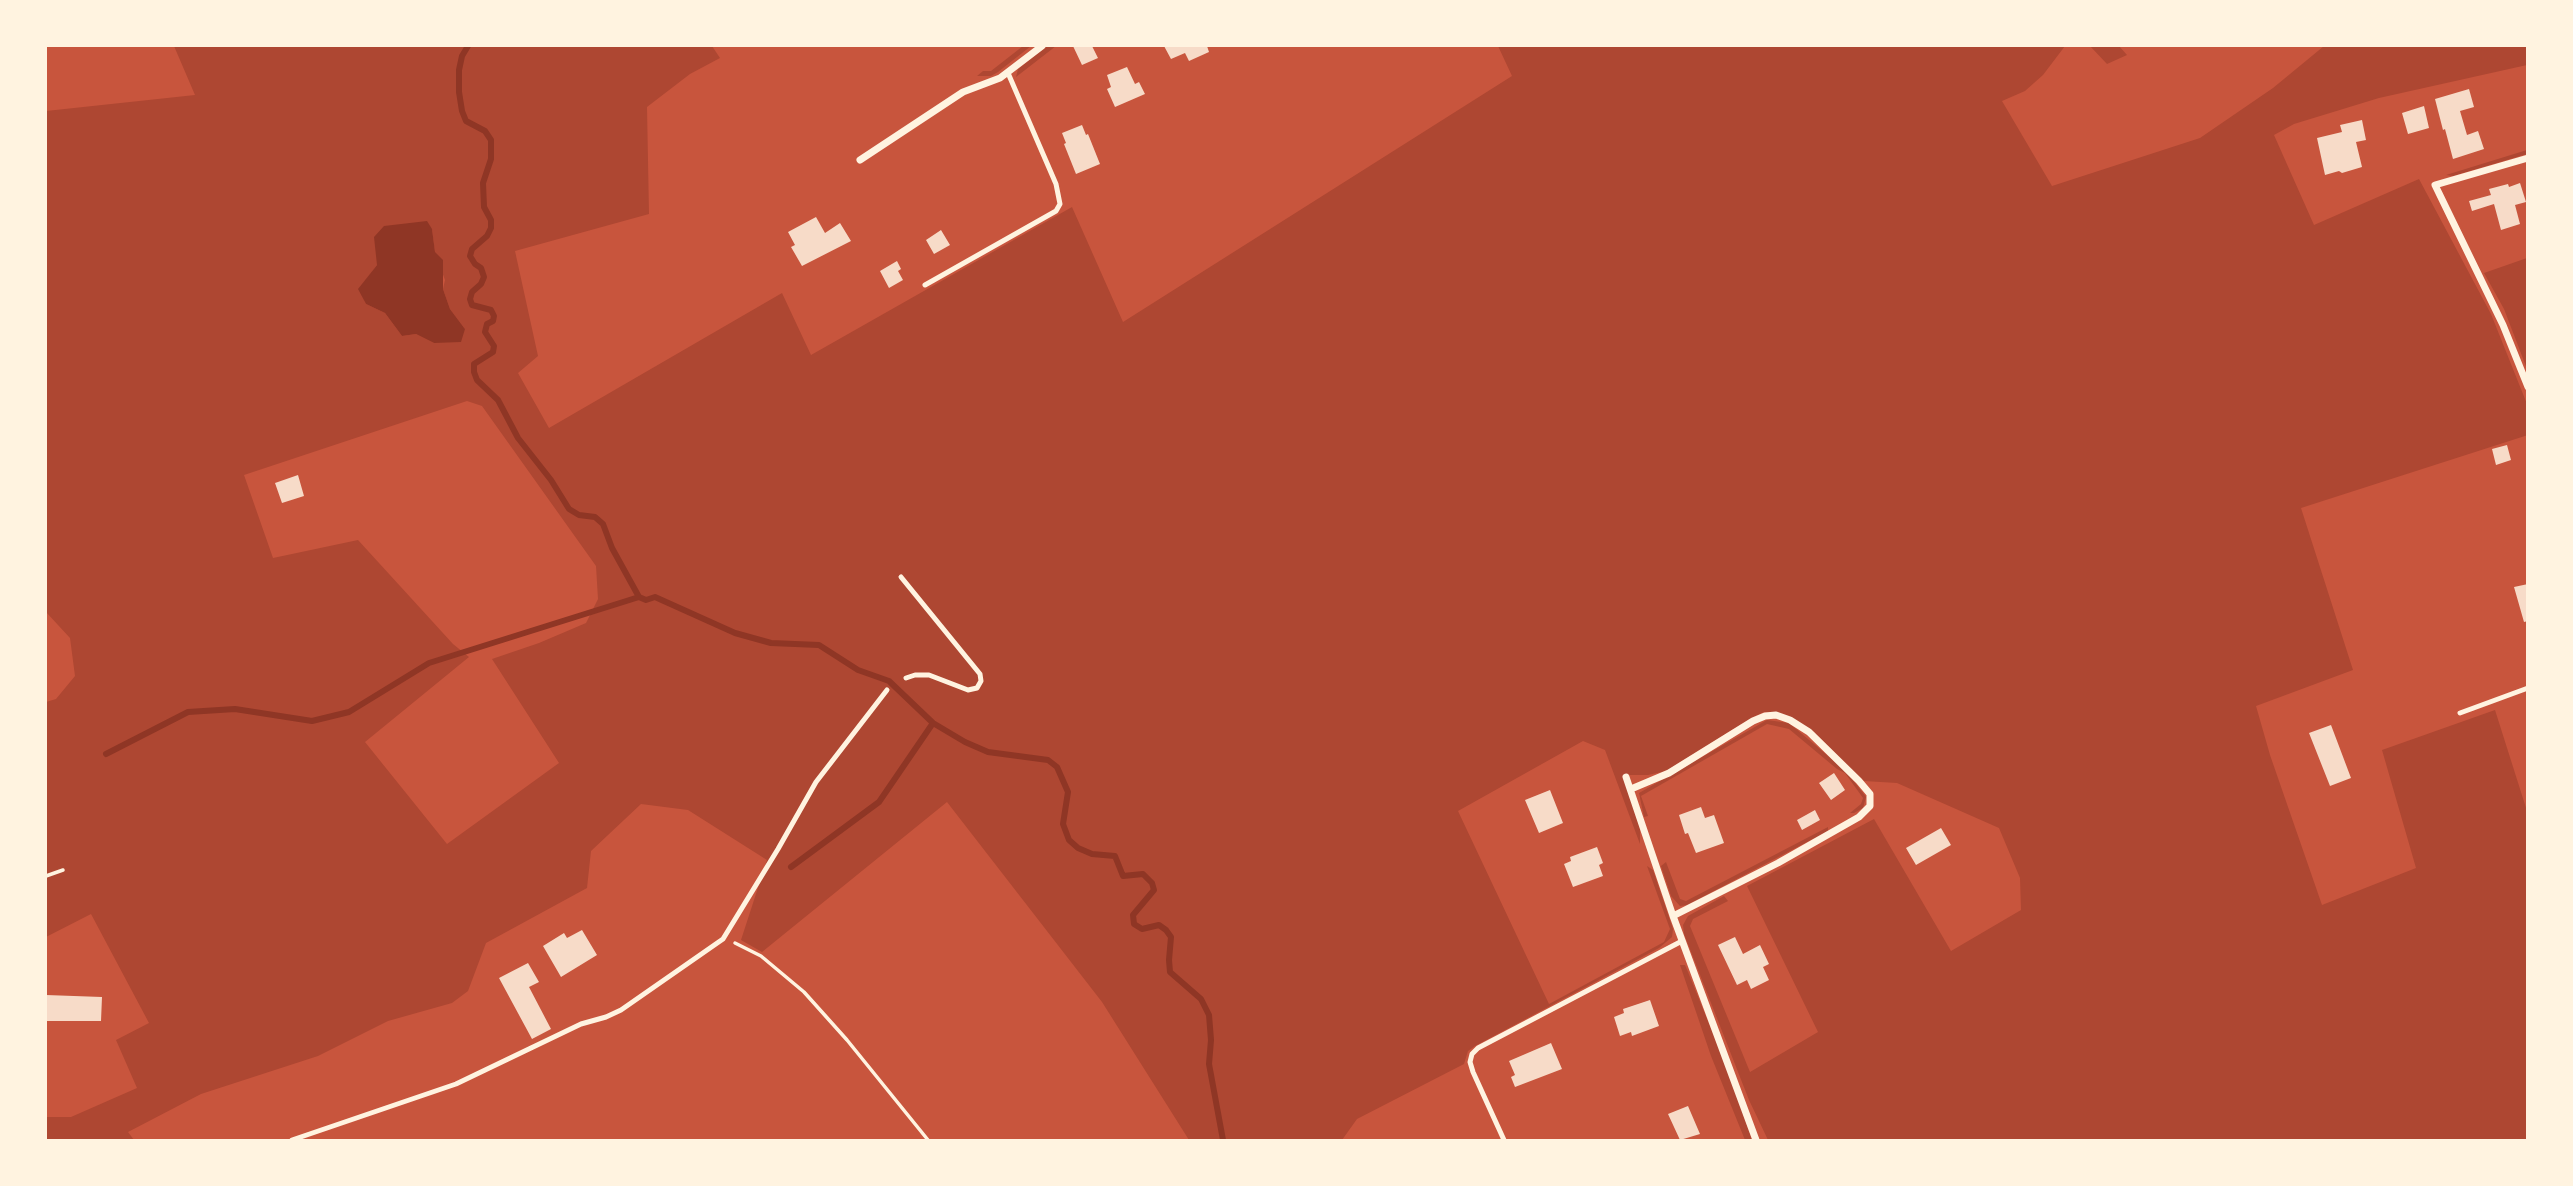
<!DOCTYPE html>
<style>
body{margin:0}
#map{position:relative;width:2573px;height:1186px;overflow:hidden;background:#c8553d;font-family:"Alegreya Sans",sans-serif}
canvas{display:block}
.frame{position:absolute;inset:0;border:47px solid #fff3e0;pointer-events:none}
</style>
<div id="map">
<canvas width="2573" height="1186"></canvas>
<div class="frame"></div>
</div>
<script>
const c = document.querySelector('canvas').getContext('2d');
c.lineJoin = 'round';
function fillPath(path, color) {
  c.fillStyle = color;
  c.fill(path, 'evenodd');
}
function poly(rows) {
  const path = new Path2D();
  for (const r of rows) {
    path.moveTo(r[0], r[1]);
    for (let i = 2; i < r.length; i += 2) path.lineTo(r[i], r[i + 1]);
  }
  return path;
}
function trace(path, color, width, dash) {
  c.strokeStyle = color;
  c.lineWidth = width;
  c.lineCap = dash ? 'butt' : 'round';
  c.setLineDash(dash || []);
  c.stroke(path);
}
fillPath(poly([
 [174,46,712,46,720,58,690,74,647,107,649,214,515,251,538,356,518,373,549,428,782,293,811,355,1072,207,1123,322,1512,76,1498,46,2065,46,2043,75,2025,91,2002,101,2052,186,2200,138,2273,88,2324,46,2527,46,2527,65,2379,98,2294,124,2274,135,2314,225,2419,179,2491,314,2527,404,2528,435,2301,508,2353,670,2256,706,2270,755,2322,905,2416,868,2382,750,2495,710,2527,811,2527,1140,1768,1140,1749,1100,1684,934,1683,925,1688,916,1724,896,1728,901,1693,919,1690,926,1750,1072,1818,1032,1747,886,1874,819,1951,951,2021,910,2020,878,1999,828,1897,783,1864,781,1812,730,1776,712,1764,712,1751,718,1666,771,1648,775,1623,775,1640,829,1640,844,1605,750,1583,741,1458,811,1549,1004,1664,942,1670,929,1647,866,1653,870,1673,929,1672,937,1659,948,1475,1046,1468,1051,1464,1064,1357,1119,1342,1140,1189,1140,1102,1002,947,802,762,952,741,940,767,860,688,810,641,804,591,851,587,888,486,943,468,991,452,1003,388,1021,318,1056,201,1094,128,1132,134,1140,46,1140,46,1117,71,1117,137,1088,116,1040,149,1023,91,914,46,937,46,702,56,699,75,676,70,638,46,612,46,111,195,95],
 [432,229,435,253,445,280,443,289,450,309,465,329,434,343,416,334,402,336,385,313,366,304,359,289,377,265],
 [467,401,482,406,596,566,598,599,586,623,539,643,492,659,559,763,447,844,365,742,469,657,453,644,358,540,273,558,244,475],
 [1023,46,1031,46,998,72,991,76,977,76,983,71,991,71],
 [1047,46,1056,46,1016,77,1018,69],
 [2090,46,2119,46,2127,55,2107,64],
 [2527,150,2527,154,2453,176,2446,175],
 [2527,258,2528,258,2527,369,2504,309,2484,273],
 [1767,720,1789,723,1846,771,1866,797,1863,808,1854,813,1850,813,1861,804,1863,798,1845,773,1837,769,1789,729,1767,724,1641,796,1648,816,1644,817,1639,793],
 [1828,827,1828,831,1687,905,1680,906,1671,896,1661,866,1666,862,1680,899,1686,901],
 [1680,965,1685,965,1688,972,1731,1078,1752,1140,1745,1140,1711,1056]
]), '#ae4732');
fillPath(poly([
 [427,221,432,229,435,252,443,260,443,289,450,309,465,329,461,342,434,343,416,334,402,336,385,313,366,304,358,289,377,265,374,237,384,226]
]), '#8f3625');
trace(poly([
 [468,46,462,56,459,70,459,92,462,111,466,121,485,131,491,140,491,159,483,183,484,207,491,220,491,228,487,236,472,249,470,256,475,264,481,268,484,277,481,284,472,292,470,299,472,305,491,310,494,316,493,321,487,324,485,332,494,346,493,352,474,364,474,372,477,380,498,400,518,438,551,480,569,509,579,515,595,517,603,524,612,548,639,597,646,600,655,597,735,633,771,643,819,645,858,670,889,681,933,723,965,742,988,752,1048,760,1057,767,1068,792,1063,824,1069,840,1078,848,1092,854,1115,856,1123,876,1143,874,1152,883,1154,890,1133,915,1134,924,1142,929,1159,925,1166,930,1171,937,1169,960,1170,972,1201,999,1209,1015,1211,1040,1209,1064,1223,1140],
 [106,754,188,712,235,709,312,721,349,712,429,663,639,597],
 [791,867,879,802,933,723]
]), '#8f3625', 6);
fillPath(poly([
 [1073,46,1092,46,1098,58,1082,65],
 [1164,46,1207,46,1209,52,1189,61,1185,53,1171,59],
 [1127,67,1135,84,1139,82,1145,94,1115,107,1107,89,1111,87,1107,75],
 [2469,89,2474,107,2460,111,2467,135,2478,131,2484,149,2453,159,2445,129,2443,130,2435,99],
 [2424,106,2429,128,2408,134,2402,113],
 [2362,120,2366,140,2356,142,2362,167,2342,173,2339,171,2325,175,2317,138,2342,132,2340,125],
 [1082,125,1086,135,1088,134,1100,164,1076,174,1064,144,1066,143,1062,133],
 [2520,183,2526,202,2515,205,2520,224,2501,230,2494,204,2472,211,2469,201,2491,195,2489,189,2508,184,2509,187],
 [816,217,825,233,840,223,851,241,802,266,791,247,795,245,788,232],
 [941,230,950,245,934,254,926,240],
 [897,261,901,269,898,271,903,280,889,288,880,271],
 [2507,445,2511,460,2496,465,2492,449],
 [298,475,304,496,282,503,275,483],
 [2528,584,2528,621,2524,622,2514,587],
 [2331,725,2351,778,2330,786,2309,733],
 [1834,773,1845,790,1831,800,1819,783],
 [1550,790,1563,823,1539,833,1525,800],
 [1701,807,1705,818,1714,815,1724,843,1696,853,1688,833,1685,834,1679,815],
 [1815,810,1820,820,1802,830,1797,820],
 [1941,828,1951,845,1916,865,1906,848],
 [1597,847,1603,863,1599,865,1603,876,1573,887,1564,864,1571,861,1570,857],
 [582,930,597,955,561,977,543,946,564,933,567,938],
 [1735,937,1743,954,1760,945,1769,964,1763,967,1769,980,1751,989,1747,980,1737,985,1718,945],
 [528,963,539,982,529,987,551,1029,532,1039,499,978],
 [46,995,102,997,101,1021,46,1021],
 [1650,1000,1659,1026,1632,1036,1631,1032,1620,1036,1614,1017,1624,1013,1623,1009],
 [1551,1043,1562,1069,1515,1087,1511,1077,1515,1075,1509,1061],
 [1688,1106,1700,1134,1680,1140,1668,1114]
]), '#f7dbc8');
trace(poly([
 [46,876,63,870],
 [735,943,761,956,804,992,847,1040,928,1140]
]), '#fff3e0', 3.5);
trace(poly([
 [925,285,1056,211,1060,204,1056,184,1008,73],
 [901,577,980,674,981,681,977,688,968,690,929,675,915,675,906,678],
 [2460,713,2528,688],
 [292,1140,456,1084,581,1024,606,1017,621,1010,723,939,778,849,816,782,887,690],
 [1504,1140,1473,1072,1470,1062,1472,1054,1478,1048,1682,941]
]), '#fff3e0', 5);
trace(poly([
 [2528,158,2435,185,2503,325,2528,387],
 [860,160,963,92,1000,78,1042,46],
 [1626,777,1673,916,1756,1140],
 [1631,789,1669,773,1753,721,1765,716,1776,715,1790,720,1809,732,1859,781,1870,794,1870,806,1859,817,1778,863,1673,916]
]), '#fff3e0', 7);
</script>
